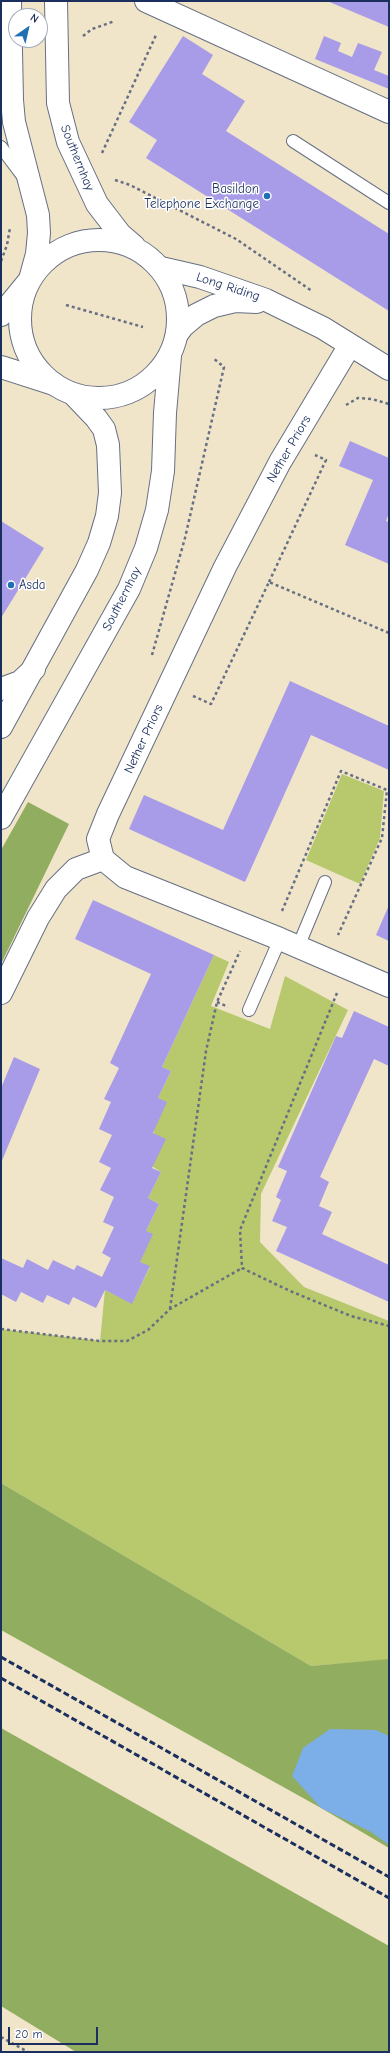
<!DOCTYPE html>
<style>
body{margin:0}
#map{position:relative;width:390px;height:2053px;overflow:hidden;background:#f0e5c9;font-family:"Comic Neue",sans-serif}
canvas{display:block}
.frame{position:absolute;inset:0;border:2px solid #1b2f5e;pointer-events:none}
.north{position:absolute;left:8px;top:8px;width:40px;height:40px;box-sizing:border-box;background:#fff;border:1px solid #a4acbf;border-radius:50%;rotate:34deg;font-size:11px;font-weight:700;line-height:16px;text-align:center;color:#1b2f5e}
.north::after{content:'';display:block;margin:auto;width:14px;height:18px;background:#1f6fb2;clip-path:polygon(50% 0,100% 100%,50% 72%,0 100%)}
.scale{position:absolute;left:8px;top:2027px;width:90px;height:18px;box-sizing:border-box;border:2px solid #1b2f5e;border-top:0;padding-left:5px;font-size:12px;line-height:14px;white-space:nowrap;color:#1b2f5e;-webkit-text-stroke:3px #fff;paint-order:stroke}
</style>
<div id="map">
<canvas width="390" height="2053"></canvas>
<div class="frame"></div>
<div class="north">N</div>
<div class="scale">20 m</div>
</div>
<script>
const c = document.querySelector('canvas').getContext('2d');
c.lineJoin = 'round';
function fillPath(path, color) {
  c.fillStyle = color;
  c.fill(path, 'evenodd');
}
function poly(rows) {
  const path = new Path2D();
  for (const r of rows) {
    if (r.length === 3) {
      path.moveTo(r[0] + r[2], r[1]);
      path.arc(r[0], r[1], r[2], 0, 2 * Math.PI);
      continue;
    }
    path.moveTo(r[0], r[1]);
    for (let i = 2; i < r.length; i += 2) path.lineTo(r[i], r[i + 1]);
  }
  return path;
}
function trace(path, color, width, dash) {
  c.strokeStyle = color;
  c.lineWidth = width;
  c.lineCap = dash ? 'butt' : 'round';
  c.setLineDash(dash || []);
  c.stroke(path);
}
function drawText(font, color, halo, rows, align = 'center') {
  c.font = font + ' "Comic Neue",sans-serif';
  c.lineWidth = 3;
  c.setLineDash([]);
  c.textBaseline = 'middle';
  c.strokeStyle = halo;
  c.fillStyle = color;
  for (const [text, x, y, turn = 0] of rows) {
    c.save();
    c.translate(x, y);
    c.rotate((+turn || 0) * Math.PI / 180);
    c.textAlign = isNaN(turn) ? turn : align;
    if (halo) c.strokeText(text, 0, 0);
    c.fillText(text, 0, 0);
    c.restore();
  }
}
fillPath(poly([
 [342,774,384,791,380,838,360,884,306,860],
 [214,955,229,962,211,1006,270,1029,285,976,348,1010,261,1194,260,1242,304,1287,389,1321,389,1677,372,1661,311,1666,1,1483,1,1329,100,1341,105,1290,132,1303,150,1267,140,1262,146,1231,159,1204,148,1198,161,1172,150,1165,158,1098,171,1071,162,1067]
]), '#b7c96c');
fillPath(poly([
 [28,802,69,824,1,964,1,850],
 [1,1483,311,1666,389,1659,389,1848,321,1808,1,1630],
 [1,1728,389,1946,389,2052,76,2052,1,2006]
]), '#91ad60');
fillPath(poly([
 [330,1729,376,1730,389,1736,389,1845,371,1832,321,1808,292,1776,303,1748]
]), '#7caee8');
fillPath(poly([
 [327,1,389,1,389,27],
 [183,36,213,55,202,74,245,101,226,131,389,234,389,311,146,158,157,140,129,122],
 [324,36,341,43,338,51,352,57,358,43,382,52,374,70,389,76,389,89,315,59],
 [350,441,389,458,389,513,386,521,389,522,389,564,345,545,373,480,339,466],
 [1,521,44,548,1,618],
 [290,681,389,726,389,770,311,735,245,882,129,829,144,795,223,830],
 [93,900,214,955,162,1067,171,1071,158,1098,167,1102,153,1133,166,1139,152,1168,161,1172,148,1198,159,1204,146,1231,153,1234,140,1262,150,1266,132,1304,105,1290,96,1308,73,1297,69,1305,47,1295,43,1303,21,1292,16,1302,1,1294,1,1258,23,1268,27,1259,48,1270,53,1260,74,1270,77,1265,102,1277,111,1258,102,1253,114,1227,103,1222,114,1197,100,1190,111,1168,99,1162,112,1135,99,1129,111,1102,104,1099,119,1068,110,1063,151,974,75,939],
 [389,905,389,941,376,935],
 [354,1011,389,1027,389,1066,374,1059,320,1177,329,1182,319,1206,332,1212,322,1234,389,1265,389,1302,276,1251,287,1227,272,1221,281,1200,276,1197,287,1171,278,1167,336,1036,342,1038],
 [14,1057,40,1069,1,1163,1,1088]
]), '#a89be7');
const service = poly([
 [293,141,389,203],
 [1,147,22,175],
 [298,947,325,882],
 [249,1010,280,939]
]);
const minor = poly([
 [146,1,389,112],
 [161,268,200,277,266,300,323,328,389,369],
 [1,315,29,281],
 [177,334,183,326,196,315,214,306,235,301,257,302],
 [350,345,280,462,225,567,108,814,98,839,103,859,125,877,280,939,389,986],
 [1,367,54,384],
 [1,689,20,682,34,669],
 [1,993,38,918,56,889,76,869,103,859]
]);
const tertiary = poly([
 [10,1,12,100,14,122,38,215,39,233,37,254,31,276],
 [56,1,58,103,68,142,97,204,120,234,134,246],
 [99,319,79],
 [1,727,87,570,99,543,107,516,110,493,108,445,104,429,96,418,74,395],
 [1,818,129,589,146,548,157,510,163,471,165,413,170,356]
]);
trace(service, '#666f83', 14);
trace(minor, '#666f83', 24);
trace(tertiary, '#666f83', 24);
trace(poly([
 [83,36,92,29,115,21],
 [102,153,156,35],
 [115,180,130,185,236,239,312,291],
 [1,261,7,245,10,228],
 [66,305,143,327],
 [346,405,358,398,372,399,389,404],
 [269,582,326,460,315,455],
 [152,655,185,538,224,367,213,358],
 [193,696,211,704,269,582,389,633],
 [282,911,341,771,387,790,382,838,338,935],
 [337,993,240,1230,242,1268,290,1291,351,1316,389,1326],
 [217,1002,228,1007],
 [170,1309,206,1051,217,1002,240,951],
 [1,1329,100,1341,127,1341,148,1330,170,1309,242,1268],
 [1,2037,28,2052]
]), '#666f83', 2.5, [3, 3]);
trace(service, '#fff', 12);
trace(minor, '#fff', 22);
trace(tertiary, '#fff', 22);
trace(poly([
 [1,1657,389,1877],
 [1,1678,389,1898]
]), '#1b2f5e', 3, [6, 3]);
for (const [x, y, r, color] of [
 [267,196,4,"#1f6fb2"],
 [11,585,4,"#1f6fb2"]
]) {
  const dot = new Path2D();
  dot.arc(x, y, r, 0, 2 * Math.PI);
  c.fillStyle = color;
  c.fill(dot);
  trace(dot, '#fff', 1.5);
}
drawText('13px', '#1b2f5e', '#fff', [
 ["Southernhay",77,158,68],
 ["Long Riding",228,287,18],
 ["Nether Priors",289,449,-60],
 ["Southernhay",122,599,-63],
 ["Nether Priors",144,739,-65]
]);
drawText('13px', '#1b2f5e', '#fff', [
 ["Basildon",259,189],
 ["Telephone Exchange",259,204],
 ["Asda",19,585,"left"]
], 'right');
</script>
